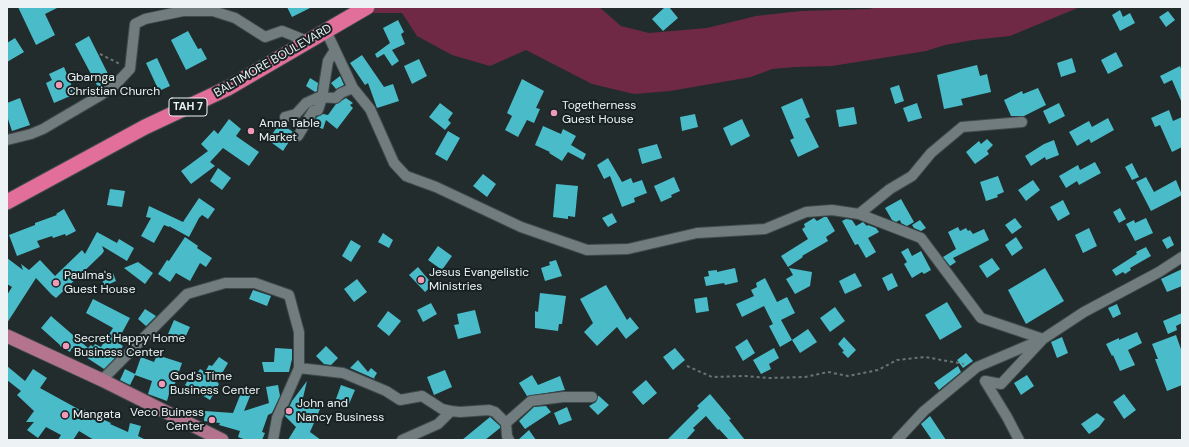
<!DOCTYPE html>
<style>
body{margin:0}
#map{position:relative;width:1189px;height:447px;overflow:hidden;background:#222c2d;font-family:"DM Sans",sans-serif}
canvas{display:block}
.frame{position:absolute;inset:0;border:8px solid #edf3f4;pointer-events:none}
</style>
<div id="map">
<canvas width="1189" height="447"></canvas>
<div class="frame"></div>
</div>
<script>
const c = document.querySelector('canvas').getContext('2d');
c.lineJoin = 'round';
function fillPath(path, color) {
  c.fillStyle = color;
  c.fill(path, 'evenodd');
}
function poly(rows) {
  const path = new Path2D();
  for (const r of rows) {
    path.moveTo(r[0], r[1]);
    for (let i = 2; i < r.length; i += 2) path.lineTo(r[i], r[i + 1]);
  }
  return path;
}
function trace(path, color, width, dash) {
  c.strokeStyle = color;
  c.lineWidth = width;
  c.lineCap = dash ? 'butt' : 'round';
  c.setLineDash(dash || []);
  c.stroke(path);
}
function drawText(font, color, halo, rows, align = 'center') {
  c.font = font + ' "DM Sans",sans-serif';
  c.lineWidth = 4;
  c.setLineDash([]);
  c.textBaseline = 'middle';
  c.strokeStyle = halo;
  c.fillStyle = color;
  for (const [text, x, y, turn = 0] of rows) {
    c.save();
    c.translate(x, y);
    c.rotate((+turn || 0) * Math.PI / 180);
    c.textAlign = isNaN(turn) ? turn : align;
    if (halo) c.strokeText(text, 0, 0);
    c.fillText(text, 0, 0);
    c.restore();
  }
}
fillPath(poly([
 [366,7,599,7,621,26,649,33,707,28,756,16,801,11,869,9,878,7,1080,7,1010,36,973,40,945,45,926,51,832,66,795,67,772,69,751,77,670,91,634,94,592,84,526,50,490,66,452,55,417,36,402,13,368,13]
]), '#6f2945');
fillPath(poly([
 [18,7,59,7,45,14,55,35,36,45],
 [287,7,312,7,292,17],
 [665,7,669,7,678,18,663,31,652,19],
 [1120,10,1123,17,1130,13,1135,23,1120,31,1112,15],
 [1168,11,1175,20,1166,27,1159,17],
 [398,20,404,32,401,34,405,44,392,50,399,61,392,66,384,54,377,58,375,54,390,43,383,28],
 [188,31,198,49,201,48,207,59,186,70,171,40],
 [89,36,111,80,99,89,83,59,84,59,83,59,75,44],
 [15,38,24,52,7,62,7,43],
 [1116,52,1123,66,1108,74,1101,60],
 [362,55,384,87,393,84,399,101,377,108,368,83,365,85,350,63],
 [157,58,170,86,159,91,146,63],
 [1072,58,1076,72,1061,77,1057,63],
 [419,59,427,76,412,84,404,66],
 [977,65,980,76,987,74,991,92,961,99,963,105,944,109,937,75],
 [1180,66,1182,71,1182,103,1172,80,1164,84,1160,76],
 [64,67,75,94,54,103,46,83,52,80,49,74],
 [340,76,344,85,336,89,331,83],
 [310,78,318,83,317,91,315,92,306,86],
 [522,79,544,91,536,108,540,109,534,123,527,120,518,137,505,130,512,116,507,113],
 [899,85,904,101,895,104,890,88],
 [1038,88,1046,105,1024,116,1011,116,1004,100,1022,91,1023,94],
 [20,98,30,125,12,131,7,116,7,103],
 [346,98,353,103,350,105,353,108,337,129,326,120,323,129,312,125,317,117,323,114,328,115,336,104],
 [802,98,810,117,805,119,819,147,798,157,790,140,794,138,781,107],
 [440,103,453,113,448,120,451,123,445,130,429,117],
 [917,103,922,118,908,122,903,108],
 [1059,103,1065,116,1049,124,1043,111],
 [854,107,857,124,839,127,836,110],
 [1169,110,1173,121,1182,117,1182,147,1172,152,1160,125,1155,127,1151,118],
 [695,114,698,127,682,131,680,117],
 [1108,118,1114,130,1091,143,1089,139,1077,146,1069,132,1089,121,1092,127],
 [229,119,241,129,236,136,259,152,249,166,223,148,210,162,215,166,191,184,181,171,208,151,201,144,214,130,218,134],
 [742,119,750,136,731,146,723,128],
 [280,123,293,132,292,137,283,151,268,140],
 [543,126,561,134,563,129,576,136,571,145,586,154,583,160,568,152,562,161,549,153,550,152,535,145],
 [448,131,460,138,447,161,435,154],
 [987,139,993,145,987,151,989,154,975,164,966,152,979,141,981,144],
 [1054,140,1059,155,1046,160,1045,157,1031,166,1025,156,1044,144],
 [657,144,662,158,642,164,638,149],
 [608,158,622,182,631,178,633,183,642,180,647,193,634,198,635,202,622,207,610,176,604,179,597,165],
 [1095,162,1101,173,1079,185,1077,181,1066,188,1059,176,1078,165,1080,170],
 [1132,163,1139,177,1132,180,1125,167],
 [218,168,231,178,222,190,210,181],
 [483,174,496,184,487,197,473,186],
 [998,176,1004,192,997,195,998,197,986,201,980,182],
 [674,177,680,191,671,195,672,197,661,202,654,186],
 [1146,177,1154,192,1176,180,1182,195,1151,211,1136,182],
 [1033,180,1040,190,1026,201,1018,190],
 [556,184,578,186,575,217,568,216,568,219,553,217],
 [110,189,125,191,122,207,107,205],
 [199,198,215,209,208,219,202,215,199,218,189,237,169,226,169,227,164,225,154,243,141,236,151,218,146,217,149,206,183,222],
 [901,199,914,222,907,226,901,223,900,220,896,222,892,220,885,208],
 [1063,200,1070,214,1058,221,1050,207],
 [1120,208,1126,219,1119,223,1113,212],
 [64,209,76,231,66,236,65,234,53,238,52,236,37,241,40,247,17,256,9,235,35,225,35,223,57,215,56,214],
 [612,213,617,222,608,227,602,218],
 [824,217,827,217,835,231,826,237,828,241,802,256,803,257,788,267,781,256,808,239,802,229,805,227,804,224,814,218,817,221],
 [1015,218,1022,227,1012,234,1005,225],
 [1146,218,1153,233,1135,241,1126,224,1134,220,1135,223],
 [846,219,852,220,856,226,863,222,867,226,868,225,876,228,879,232,868,238,876,252,866,258,858,244,855,245,842,221],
 [920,220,926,228,921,231,914,228,912,225],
 [958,227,960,231,966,228,968,231,970,230,973,234,984,229,989,240,953,258,956,262,950,266,943,257,956,249,948,232],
 [1089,228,1097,246,1083,253,1075,235],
 [97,232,117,243,119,239,134,248,127,261,102,246,104,251,102,254,56,298,52,295,36,278,7,323,7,295,12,287,7,284,7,258,23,270,21,264,29,270,40,260,55,276,82,250,85,254],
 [383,233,393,240,389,248,378,242],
 [1170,236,1174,245,1167,249,1162,240],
 [185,237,198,246,197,248,212,258,206,267,200,263,190,281,176,273,170,282,158,274,167,260,169,261],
 [1016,237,1023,248,1012,256,1005,245],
 [351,240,361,246,351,262,342,256],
 [438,246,452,256,442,270,428,260],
 [1146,247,1151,256,1130,268,1131,270,1125,274,1123,272,1116,276,1112,270,1137,254,1136,252],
 [908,248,912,256,921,251,931,270,924,274,922,272,912,278,904,264,907,262,901,252],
 [992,258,1000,269,987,278,979,266],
 [556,260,562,276,545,281,541,268,550,265,549,262],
 [138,262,153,273,145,284,124,268],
 [418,267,433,285,425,292,409,275],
 [735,268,738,282,725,285,724,283,706,286,704,277,709,276,708,271,717,270,717,272],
 [789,268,812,272,810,286,795,294,786,279,793,275],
 [1045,268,1064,301,1026,324,1008,290],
 [1182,269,1182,286,1167,292,1161,279],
 [113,273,116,281,105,286,101,278],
 [855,273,862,286,845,294,839,281],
 [892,273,898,286,888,291,882,278],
 [765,278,777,302,787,297,795,313,781,320,792,340,780,347,769,326,773,324,764,306,742,317,736,304,754,296,751,290,757,287,756,283],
 [357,279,367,292,354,302,344,289],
 [606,285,627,320,630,317,639,328,626,339,617,327,597,346,584,332,593,323,580,299],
 [253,290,271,296,267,306,249,299],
 [540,293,566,296,562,324,559,324,558,331,535,328,535,311,538,312],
 [707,297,709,311,696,313,694,299],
 [93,299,130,318,117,342,123,346,117,356,104,369,72,348,70,352,60,346,60,345,41,328,51,316,88,348,91,345,93,347,95,344,101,347,113,328,86,313],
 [947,302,962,327,940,340,925,315],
 [431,303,437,314,423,322,417,310],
 [1117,304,1121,314,1113,318,1108,308],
 [835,307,845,321,830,332,820,318],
 [145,309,156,316,146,326,138,319],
 [475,310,481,333,458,339,454,325,459,324,457,314],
 [388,311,401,321,389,336,377,326],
 [1182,313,1182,323,1176,326,1177,330,1168,334,1163,321],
 [174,320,190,327,184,340,168,334],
 [808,329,817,342,800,353,792,340],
 [1137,332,1142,343,1128,350,1135,365,1120,371,1113,355,1112,356,1106,344,1119,338,1119,340],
 [1176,335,1182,352,1182,385,1167,391,1155,359,1158,359,1152,344],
 [844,337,856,350,848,358,842,352,844,351,838,344],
 [1062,337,1068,353,1057,358,1051,342],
 [747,339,755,353,743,361,735,347],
 [326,346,338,358,331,365,324,364,316,356],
 [275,348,292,349,292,359,289,372,264,372,262,362,274,362],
 [675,348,685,360,673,370,663,357],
 [774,348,779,358,769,364,771,369,761,374,753,360],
 [966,353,973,361,963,368,957,360],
 [157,355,182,363,171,395,169,394,167,401,148,394,152,381,135,375,130,385,120,380,125,369,135,374,141,357,154,362],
 [219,357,228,363,217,382,219,384,210,400,185,385,193,372,197,374,200,369,205,372,209,365,212,366],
 [358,360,368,372,371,368,377,373,374,378,375,379,350,368],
 [7,366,25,381,33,369,47,378,40,388,80,410,82,408,93,415,111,423,110,424,128,432,130,423,141,426,138,436,146,440,94,440,79,431,73,440,58,440,61,435,46,427,38,438,27,430,34,422,26,422,34,411,17,395,21,391,7,380],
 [958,366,961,372,939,390,934,383],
 [445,370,452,387,434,395,427,377],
 [532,375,538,385,560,376,565,390,527,396,519,383],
 [1027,375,1034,386,1021,395,1014,383],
 [646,380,657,393,643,405,632,392],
 [307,381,302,402,320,409,310,432,321,440,288,440,296,427,285,416,292,401],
 [278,385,280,396,272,413,268,415,262,432,265,433,262,440,246,440,238,437,240,431,219,425,220,423,204,421,205,411,233,413,243,388,252,391,244,411,269,403,266,387],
 [341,385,355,390,349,404,336,399],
 [710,394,731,419,729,420,745,440,729,440,719,429,718,430,706,416,693,428,695,430,686,440,667,440,699,408,697,406],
 [1124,394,1136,410,1124,419,1113,402],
 [598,396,599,396,609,405,598,415,589,406,596,402],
 [546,406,551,412,525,429,519,421,534,407],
 [567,407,572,420,559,425,554,413],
 [1097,413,1105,419,1099,427,1089,434,1081,424],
 [930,416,946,440,932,440,921,424],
 [490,417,500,426,500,428,485,440,462,440],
 [529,430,536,440,518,440]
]), '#4abcc9');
const minor = poly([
 [326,31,353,88,370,109,394,163,406,176,436,187,521,227,587,250,628,249,697,233,765,229,806,212,832,210,859,214,921,238,981,318,1043,339,1001,384,985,381,1007,417,1019,440],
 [285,117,296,114,306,103,319,97,336,98,341,93,353,88],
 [298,136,313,111,318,110,322,98,328,61,335,50],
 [7,140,31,134,43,129,101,95,114,86,130,69,135,24,145,19,183,11,213,11,235,18,265,37,282,31,307,41],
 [859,214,890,189,912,176,931,153,962,127,1022,122],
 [299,368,343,373,386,391,400,400,422,396,442,409,451,411,460,412,489,410,495,412,506,423,507,436,509,440],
 [102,380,187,294,225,283,255,283,289,295,299,332,299,368,277,418,273,440],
 [506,423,531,401,563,397,592,397],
 [402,440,438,424,451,411],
 [897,440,924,411,977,367,1043,339,1084,312,1159,272,1182,257]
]);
const major = poly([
 [7,336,102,380,222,440]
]);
const highway = poly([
 [7,202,145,127,228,88,367,7]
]);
trace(minor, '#414a4b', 12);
trace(major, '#414a4b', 15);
trace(highway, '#414a4b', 17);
trace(poly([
 [100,54,120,64],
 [687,366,712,377,744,376,770,378,805,377,828,372,848,376,878,370,897,360,925,357,964,364]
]), '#6b7475', 2, [3, 3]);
trace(minor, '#707c7d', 10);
trace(major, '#b4748e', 13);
trace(highway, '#e16f9a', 15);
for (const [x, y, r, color] of [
 [59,85,4,"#f09ab7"],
 [554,113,4,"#f09ab7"],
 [251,131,4,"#f09ab7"],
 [421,280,4,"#f09ab7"],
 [56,283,4,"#f09ab7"],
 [66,346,4,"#f09ab7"],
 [162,384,4,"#f09ab7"],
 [289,411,4,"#f09ab7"],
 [65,415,4,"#f09ab7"],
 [212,420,4,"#f09ab7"]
]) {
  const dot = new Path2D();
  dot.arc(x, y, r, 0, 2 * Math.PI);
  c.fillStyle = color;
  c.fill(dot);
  trace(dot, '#182223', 1.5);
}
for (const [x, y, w] of [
 [188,107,38]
]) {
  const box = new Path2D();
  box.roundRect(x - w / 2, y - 9, w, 18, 3);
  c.fillStyle = '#182223';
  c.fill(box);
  trace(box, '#edf3f4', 1);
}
drawText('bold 11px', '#edf3f4', null, [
 ["TAH 7",188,107]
]);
drawText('12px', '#edf3f4', '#182223', [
 ["BALTIMORE BOULEVARD",273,61,-30]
]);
drawText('12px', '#edf3f4', '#182223', [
 ["Gbarnga",67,78],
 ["Christian Church",67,92],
 ["Togetherness",562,106],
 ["Guest House",562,120],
 ["Anna Table",259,124],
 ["Market",259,138],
 ["Jesus Evangelistic",429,273],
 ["Ministries",429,287],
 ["Paulma's",64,276],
 ["Guest House",64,290],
 ["Secret Happy Home",74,339],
 ["Business Center",74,353],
 ["God's Time",170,377],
 ["Business Center",170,391],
 ["John and",297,404],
 ["Nancy Business",297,418],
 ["Veco Buiness",204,413,"right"],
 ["Center",204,427,"right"],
 ["Mangata",73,415]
], 'left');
</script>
